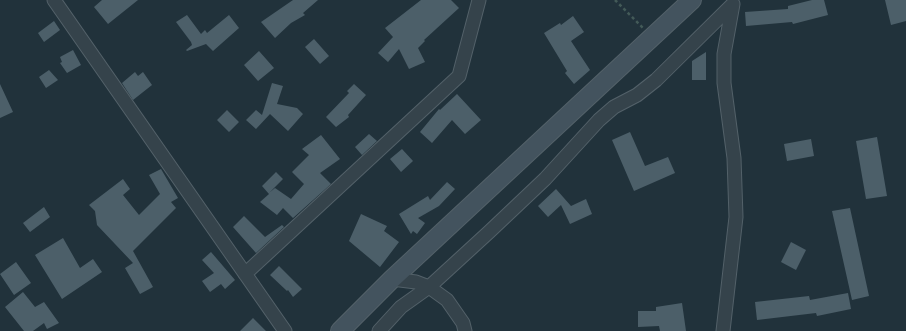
<!DOCTYPE html>
<style>
body{margin:0}
canvas{display:block;background:#21323b}
</style>
<canvas width="906" height="331"></canvas>
<script>
const c = document.querySelector('canvas').getContext('2d');
c.lineJoin = 'round';
function fillPath(path, color) {
  c.fillStyle = color;
  c.fill(path, 'evenodd');
}
function poly(rows) {
  const path = new Path2D();
  for (const r of rows) {
    path.moveTo(r[0], r[1]);
    for (let i = 2; i < r.length; i += 2) path.lineTo(r[i], r[i + 1]);
  }
  return path;
}
function trace(path, color, width, dash) {
  c.strokeStyle = color;
  c.lineWidth = width;
  c.lineCap = dash ? 'butt' : 'round';
  c.setLineDash(dash || []);
  c.stroke(path);
}
fillPath(poly([
 [102,0,138,0,108,24,94,7],
 [293,0,318,0,303,13,305,15,291,23,275,38,261,22],
 [421,0,451,0,459,8,424,40,425,41,418,48,425,62,409,69,399,49,388,62,378,53,393,37,385,28],
 [812,0,824,0,828,15,793,24,792,22,746,26,745,12,788,9,788,6],
 [885,0,906,0,906,21,891,25],
 [187,15,201,34,205,30,207,33,229,15,239,28,213,51,206,44,187,51,186,50,192,45,191,42,176,22],
 [573,16,584,32,571,41,590,70,574,84,565,73,567,71,544,33,560,23,561,25],
 [54,21,60,30,44,42,38,33],
 [314,39,329,56,320,64,305,47],
 [73,50,81,65,67,73,60,63,62,62,60,57],
 [259,51,274,68,258,81,244,65],
 [706,52,706,80,692,80,692,61],
 [49,70,58,80,46,88,39,77],
 [135,72,138,76,143,72,152,85,133,100,122,83],
 [272,83,283,86,277,104,297,108,303,114,288,131,270,114,256,129,246,120,256,110,262,115],
 [0,84,13,112,0,118],
 [354,84,366,95,348,115,349,117,336,127,326,117,349,93,347,91],
 [457,94,481,120,465,134,452,120,432,143,420,132,439,109,440,110],
 [227,110,239,122,229,132,217,120],
 [630,132,645,166,668,157,675,173,634,191,612,140],
 [369,134,377,141,362,155,355,147],
 [321,135,340,159,320,173,331,184,293,218,283,208,277,215,260,202,269,194,262,186,276,172,283,179,269,193,275,188,291,199,304,184,292,172,309,155,302,149],
 [877,137,887,196,866,199,856,141],
 [811,139,814,156,787,161,784,144],
 [402,149,413,161,401,172,390,159],
 [161,169,178,198,171,202,176,208,133,251,153,287,140,294,125,268,133,263,97,225,95,211,89,205,123,179,130,189,123,195,139,215,160,194,149,175],
 [447,182,455,189,439,206,418,218,425,223,417,234,413,231,411,234,399,214,428,196,430,200],
 [556,189,571,206,586,199,592,214,570,224,561,205,548,217,538,206],
 [44,207,50,217,30,232,23,223],
 [850,208,869,296,852,300,832,211],
 [361,214,387,226,384,231,399,242,380,267,349,241],
 [244,216,265,237,282,225,284,227,256,253,233,227],
 [63,238,80,268,93,259,102,272,62,299,35,255],
 [791,242,806,250,796,270,781,262],
 [211,252,235,280,225,289,221,284,210,292,202,281,214,273,202,260],
 [16,262,31,283,14,295,0,274],
 [279,266,302,289,293,297,288,290,287,291,270,275],
 [23,292,35,307,44,302,59,323,47,329,44,323,33,331,24,331,5,307],
 [848,293,851,309,817,316,816,313,757,320,755,302,809,296,810,300],
 [682,303,686,331,660,331,659,326,638,327,638,311,656,311,656,307],
 [253,318,266,331,240,331]
]), '#4c5f69');
const street = poly([
 [54,0,285,331],
 [245,274,459,76,479,0],
 [392,279,416,282,429,287,447,300,463,323,465,331],
 [379,331,401,307,429,287,489,232,545,179,599,120,614,107,637,95,656,80,733,4],
 [723,331,736,217,734,158,724,83,724,54,733,4]
]);
const secondary = poly([
 [340,331,392,279,692,0]
]);
trace(street, '#536169', 15);
trace(secondary, '#536169', 20);
trace(poly([
 [615,0,643,28]
]), '#435a58', 2.5, [3, 3]);
trace(street, '#35434b', 13);
trace(secondary, '#43535e', 18);
</script>
